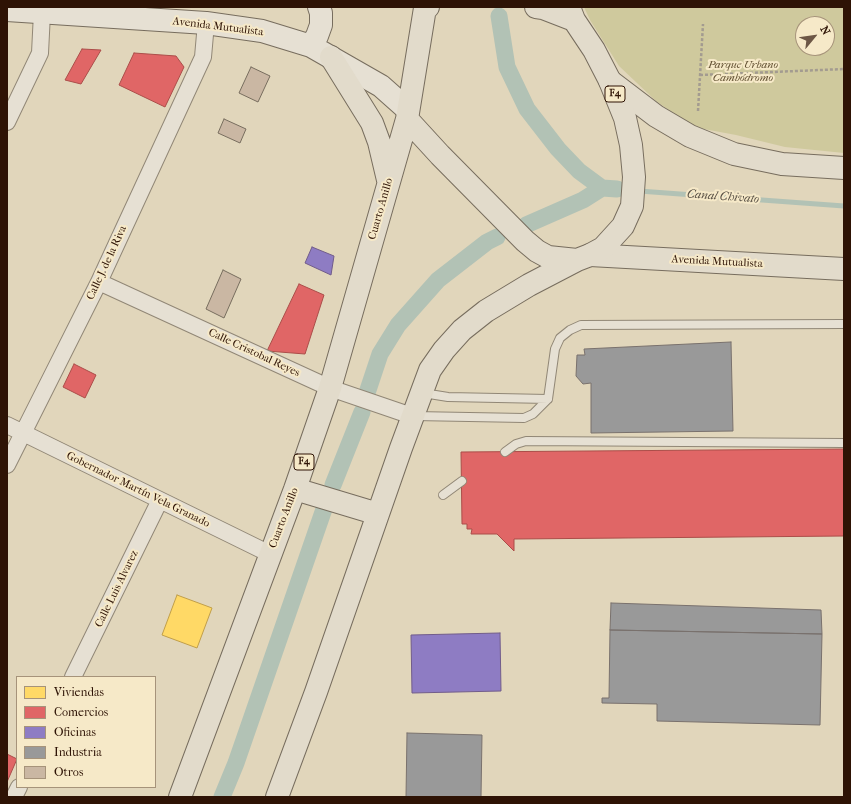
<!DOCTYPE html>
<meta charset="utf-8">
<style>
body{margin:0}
#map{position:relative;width:851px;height:804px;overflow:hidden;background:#e1d6bb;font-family:"IM FELL French Canon",serif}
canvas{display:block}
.frame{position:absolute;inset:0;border:8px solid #2e1305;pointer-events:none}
.legend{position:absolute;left:16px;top:676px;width:140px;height:112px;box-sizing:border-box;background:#f6e9c8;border:1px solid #a6937a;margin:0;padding:5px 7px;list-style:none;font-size:12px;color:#2e1305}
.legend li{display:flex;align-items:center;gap:8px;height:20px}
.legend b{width:20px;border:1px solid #a6937a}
.north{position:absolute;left:795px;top:16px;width:40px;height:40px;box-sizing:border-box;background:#f6e9c8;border:1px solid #a6937a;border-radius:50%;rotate:61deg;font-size:11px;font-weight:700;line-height:16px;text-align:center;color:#2e1305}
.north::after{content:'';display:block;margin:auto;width:14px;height:18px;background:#6d5745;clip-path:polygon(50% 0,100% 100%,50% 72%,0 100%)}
</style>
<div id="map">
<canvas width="851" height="804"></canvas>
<div class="frame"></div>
<ul class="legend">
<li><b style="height:11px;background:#ffd966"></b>Viviendas</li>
<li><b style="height:11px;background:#e06666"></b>Comercios</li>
<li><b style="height:11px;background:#8e7cc3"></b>Oficinas</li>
<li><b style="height:11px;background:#999"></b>Industria</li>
<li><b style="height:11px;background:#cab7a3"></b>Otros</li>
</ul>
<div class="north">N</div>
</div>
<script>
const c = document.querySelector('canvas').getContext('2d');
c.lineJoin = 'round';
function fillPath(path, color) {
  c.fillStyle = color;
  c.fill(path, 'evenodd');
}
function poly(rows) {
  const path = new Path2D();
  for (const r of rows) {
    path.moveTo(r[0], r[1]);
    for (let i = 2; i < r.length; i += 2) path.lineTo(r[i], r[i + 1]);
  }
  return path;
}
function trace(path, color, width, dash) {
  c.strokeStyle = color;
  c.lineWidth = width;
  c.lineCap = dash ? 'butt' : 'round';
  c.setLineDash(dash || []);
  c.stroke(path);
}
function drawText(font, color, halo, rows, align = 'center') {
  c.font = font + ' "IM FELL French Canon",serif';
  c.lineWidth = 4;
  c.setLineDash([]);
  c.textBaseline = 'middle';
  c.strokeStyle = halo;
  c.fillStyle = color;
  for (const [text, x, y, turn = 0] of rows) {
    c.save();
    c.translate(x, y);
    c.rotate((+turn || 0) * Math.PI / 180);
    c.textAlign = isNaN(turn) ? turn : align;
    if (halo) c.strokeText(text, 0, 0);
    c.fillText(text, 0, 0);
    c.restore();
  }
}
fillPath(poly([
 [584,7,844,7,844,153,785,147,736,135,693,127,656,101,619,66,590,20],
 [803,24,827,24,827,48,803,48]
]), '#cfc99d');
const homes = poly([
 [177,595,212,608,197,648,162,635,177,595]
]);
fillPath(homes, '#ffd966');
trace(homes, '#c09e49', 1);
const shops = poly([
 [82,49,101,50,81,84,65,80,82,49],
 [134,53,176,56,184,67,165,107,119,85,134,53],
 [299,284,324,295,305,354,267,351,299,284],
 [74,364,96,375,85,398,63,387,74,364],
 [844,449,844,536,514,539,514,551,497,534,471,534,472,529,467,529,467,524,462,524,461,452,844,449],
 [7,754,17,759,7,782,7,754]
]);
fillPath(shops, '#e06666');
trace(shops, '#ab4d49', 1);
const offices = poly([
 [312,247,334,256,331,275,305,263,312,247],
 [500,633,501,691,412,693,411,635,500,633]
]);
fillPath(offices, '#8e7cc3');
trace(offices, '#715c8a', 1);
const industry = poly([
 [731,342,733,431,591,433,591,383,583,384,576,376,577,355,585,355,584,349,731,342],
 [611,603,821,610,822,634,610,630,611,603],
 [610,630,822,634,820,725,657,721,657,704,602,703,602,698,609,698,610,630],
 [407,733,482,735,481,797,406,797,407,733]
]);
fillPath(industry, '#999');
trace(industry, '#79716d', 1);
trace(poly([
 [602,188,629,190],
 [639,191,844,206]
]), '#b2c2b5', 5);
trace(poly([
 [499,16,507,67,527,109,558,149,579,171,602,188,617,189],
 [526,225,583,200,602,188],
 [367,393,380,354,398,325,438,280,487,242,497,237],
 [333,485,362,412],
 [222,797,236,763,324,509]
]), '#b2c2b5', 17);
const building = poly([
 [251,67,270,76,258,102,239,93,251,67],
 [224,119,246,129,240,143,218,133,224,119],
 [223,270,241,279,224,318,206,309,223,270]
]);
fillPath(building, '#cab7a3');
trace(building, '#776d5e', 1);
const lane = poly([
 [423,393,448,397,548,399,555,349,560,338,570,330,581,325,844,324],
 [414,416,524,418,533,414,548,399],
 [505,452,516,444,526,441,844,443],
 [443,495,462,481]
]);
const street = poly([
 [7,122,40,53,42,13],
 [99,282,330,388,412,416],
 [7,425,270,554],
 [7,465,99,282,203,57,206,23],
 [73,677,160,500],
 [14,797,19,787]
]);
const secondary = poly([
 [7,10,206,23,262,31,311,46,381,86,408,110],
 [311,46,317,36,321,25,321,13,319,7]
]);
const primary = poly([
 [610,81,656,116,690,136,734,154,782,164,844,168],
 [590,255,844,269]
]);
const highway = poly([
 [536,7,543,8,574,20],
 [331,57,372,123,379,142,388,180],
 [407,119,440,155,525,241,537,251,548,257,577,260,590,255,603,248,623,226,632,206,634,177,631,145,625,118,610,81,594,50,574,20,569,7],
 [295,489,378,514],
 [180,797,295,489,330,388,407,119,425,8,428,7],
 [277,797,316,692,401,448,430,370,444,350,462,330,486,311,529,285,577,260]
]);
trace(lane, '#918776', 10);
trace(street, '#918776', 18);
trace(secondary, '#776d5e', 24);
trace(primary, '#776d5e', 24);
trace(highway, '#776d5e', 24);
trace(poly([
 [700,75,844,69],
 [698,111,703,24]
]), '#a39b90', 2.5, [3, 2]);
trace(lane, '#e6e0d3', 8);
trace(street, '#e6e0d3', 16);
trace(secondary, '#e6e0d3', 22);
trace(primary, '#e2dbcb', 22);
trace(highway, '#e2dbcb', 22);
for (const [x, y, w] of [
 [615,94,20],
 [304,462,20]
]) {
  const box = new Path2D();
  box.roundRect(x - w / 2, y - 8, w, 16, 3);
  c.fillStyle = '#f6e9c8';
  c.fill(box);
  trace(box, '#2e1305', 1);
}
drawText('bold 10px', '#2e1305', null, [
 ["F4",615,94],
 ["F4",304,462]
]);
drawText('11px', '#2e1305', '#f6e9c8', [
 ["Avenida Mutualista",218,27,7],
 ["Cuarto Anillo",381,209,-74],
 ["Avenida Mutualista",717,262,3],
 ["Calle J. de la Riva",107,263,-65],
 ["Calle Cristobal Reyes",254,353,25],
 ["Gobernador Martín Vela Granado",138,490,26],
 ["Cuarto Anillo",284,518,-69],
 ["Calle Luis Alvarez",117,589,-64]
]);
drawText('italic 11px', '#614f31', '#f6e9c8', [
 ["Parque Urbano",743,65],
 ["Cambódromo",743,78]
]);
drawText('italic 12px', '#554d42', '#f6e9c8', [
 ["Canal Chivato",723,197,4]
]);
</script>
